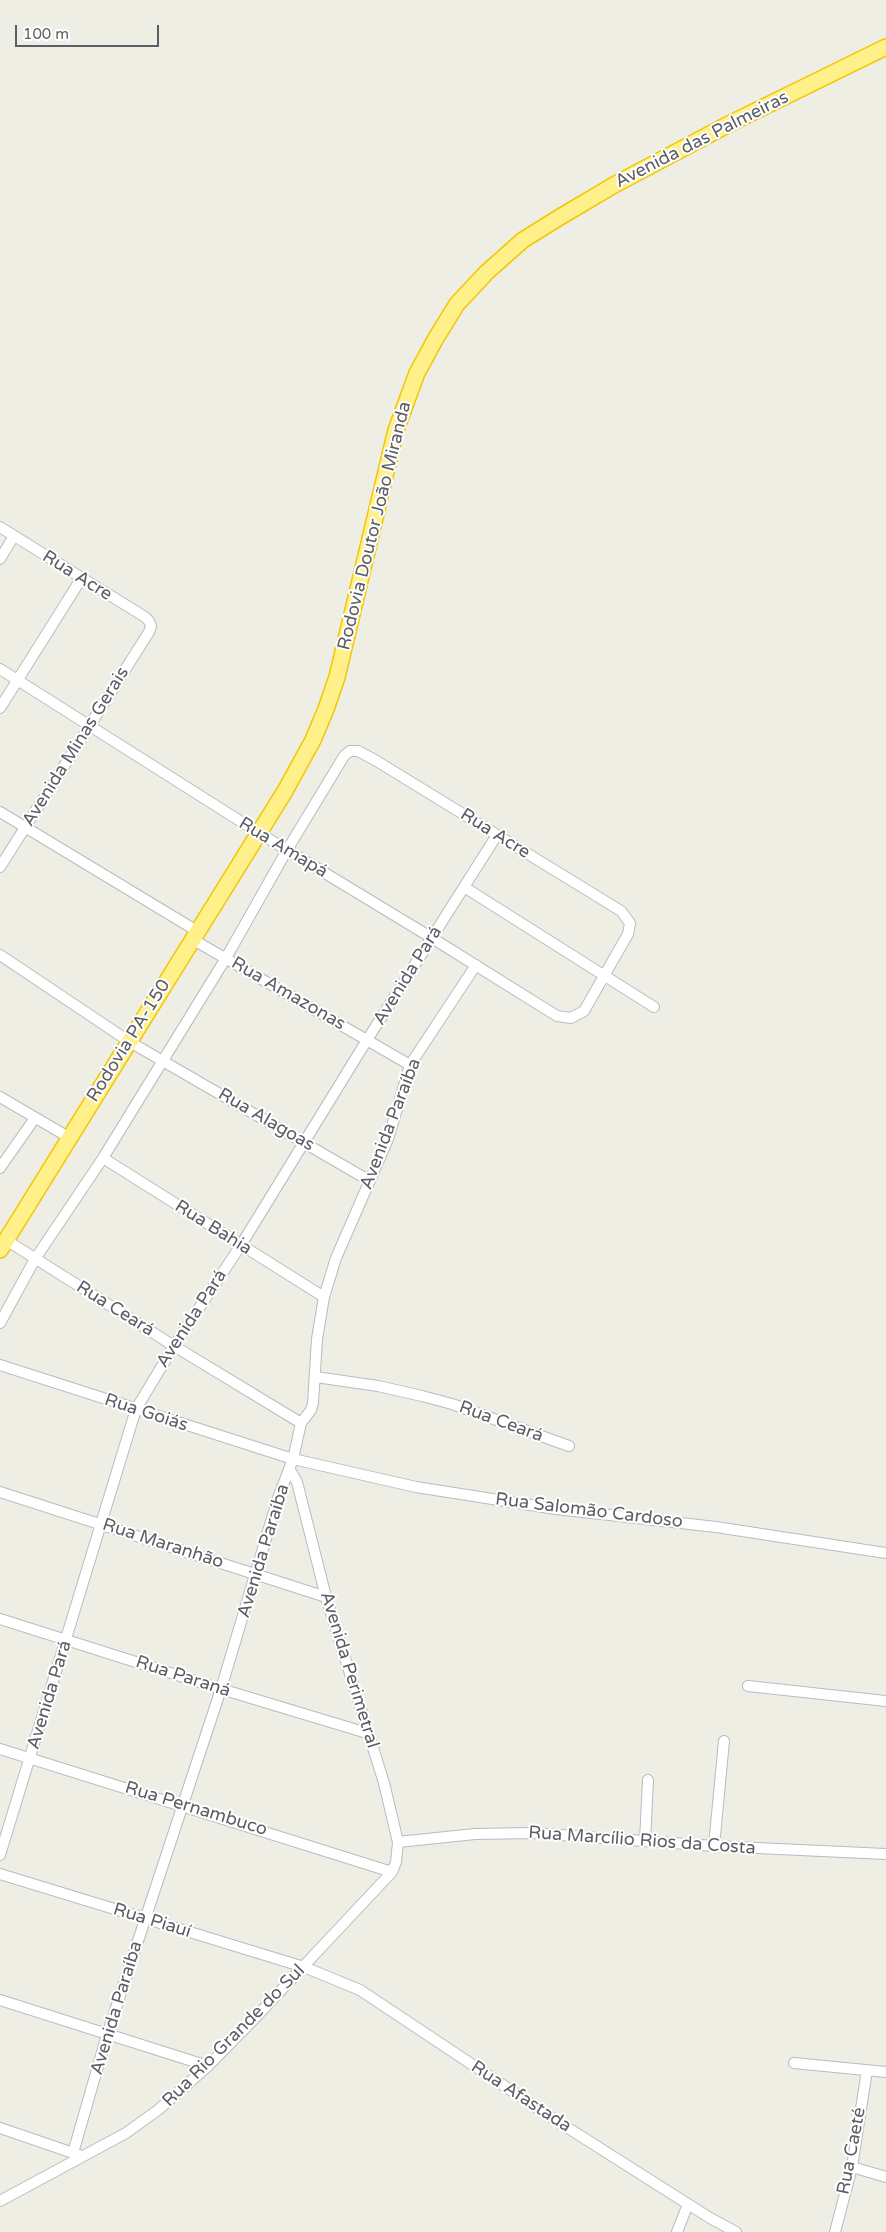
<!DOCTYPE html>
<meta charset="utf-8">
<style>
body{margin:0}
#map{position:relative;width:886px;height:2232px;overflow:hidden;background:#efeee4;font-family:"Varela Round",sans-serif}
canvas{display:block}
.scale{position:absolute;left:15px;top:25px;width:144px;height:22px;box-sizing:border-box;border:2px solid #5c5e65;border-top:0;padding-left:6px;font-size:15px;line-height:18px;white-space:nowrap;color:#5c5e65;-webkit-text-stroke:4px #fff;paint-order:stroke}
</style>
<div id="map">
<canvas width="886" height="2232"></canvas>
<div class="scale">100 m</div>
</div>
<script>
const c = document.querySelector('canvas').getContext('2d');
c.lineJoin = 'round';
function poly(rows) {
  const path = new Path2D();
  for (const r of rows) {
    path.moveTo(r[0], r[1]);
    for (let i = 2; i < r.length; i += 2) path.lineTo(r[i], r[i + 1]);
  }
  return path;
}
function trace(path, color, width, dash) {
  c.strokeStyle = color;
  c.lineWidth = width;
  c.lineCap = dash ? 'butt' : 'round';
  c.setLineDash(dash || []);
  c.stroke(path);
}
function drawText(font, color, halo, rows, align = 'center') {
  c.font = font + ' "Varela Round",sans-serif';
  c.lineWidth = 4;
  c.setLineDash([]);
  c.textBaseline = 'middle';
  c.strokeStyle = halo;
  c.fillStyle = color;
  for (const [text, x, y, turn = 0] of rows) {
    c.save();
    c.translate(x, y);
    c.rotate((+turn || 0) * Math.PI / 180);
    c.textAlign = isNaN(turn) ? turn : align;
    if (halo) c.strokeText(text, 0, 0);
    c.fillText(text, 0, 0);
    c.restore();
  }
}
const minor = poly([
 [0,527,145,617,149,621,151,626,149,632,0,867],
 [0,559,14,536],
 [0,669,259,833,287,850,432,938,557,1016,571,1018,584,1011,628,934,630,923,621,911,375,760,358,751,350,751,344,756,287,850,226,958,103,1158,35,1259,0,1323],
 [0,708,81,579],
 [0,812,197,931],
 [464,887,654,1007],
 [192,939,410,1065],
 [0,955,130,1042,370,1181],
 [0,1097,70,1138],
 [103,1158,324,1297],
 [0,1168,35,1118],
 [6,1240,174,1346,301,1423],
 [0,1365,293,1459,416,1487,556,1509,716,1527,886,1553],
 [316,1377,378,1386,422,1396,452,1404,569,1446],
 [0,1492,326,1597],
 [0,1619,221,1689,367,1733],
 [748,1686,886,1701],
 [0,1749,392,1872],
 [645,1841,648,1780],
 [398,1842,475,1834,532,1833,714,1846,886,1854],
 [714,1846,724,1741],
 [0,1855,136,1409,174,1346,241,1245,367,1040,497,835],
 [0,1874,304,1967,360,1990,557,2121,710,2218,736,2232],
 [0,2000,208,2066],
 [794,2063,886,2072],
 [0,2128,79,2155],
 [73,2153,107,2035,221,1689,278,1498,293,1459,301,1423,311,1410,313,1403,317,1339,324,1297,336,1258,388,1139,410,1065,476,965],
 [852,2167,886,2177],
 [0,2201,126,2133,158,2110,208,2066,254,2019,392,1872,396,1862,398,1842,384,1783,326,1597,297,1482,290,1470],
 [677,2232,688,2204],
 [835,2232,852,2167,867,2070]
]);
const highway = poly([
 [0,1250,285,791,313,740,326,709,337,677,396,430,417,373,436,338,457,304,487,272,523,240,560,217,614,185,729,124,886,47]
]);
trace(minor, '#b9bbc0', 12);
trace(highway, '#f2c600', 18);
trace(minor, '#fff', 10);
trace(highway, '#fff08a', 15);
drawText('18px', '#5c5e65', '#fff', [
 ["Avenida das Palmeiras",702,140,-27],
 ["Rodovia Doutor João Miranda",375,526,-76],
 ["Rua Acre",77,576,32],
 ["Avenida Minas Gerais",76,747,-58],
 ["Rua Acre",495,834,32],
 ["Rua Amapá",283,848,31],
 ["Avenida Pará",408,976,-58],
 ["Rua Amazonas",288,994,30],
 ["Rodovia PA-150",129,1041,-58],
 ["Rua Alagoas",266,1120,30],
 ["Avenida Paraíba",391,1124,-69],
 ["Rua Bahia",213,1228,32],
 ["Rua Ceará",115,1309,32],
 ["Avenida Pará",192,1319,-57],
 ["Rua Goiás",146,1413,18],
 ["Rua Ceará",501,1422,20],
 ["Rua Salomão Cardoso",589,1511,7],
 ["Rua Maranhão",163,1544,18],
 ["Avenida Paraíba",264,1551,-73],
 ["Avenida Perimetral",349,1670,73],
 ["Rua Paraná",183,1677,18],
 ["Avenida Pará",50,1695,-73],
 ["Rua Pernambuco",196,1809,17],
 ["Rua Marcílio Rios da Costa",642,1841,4],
 ["Rua Piauí",152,1921,17],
 ["Avenida Paraíba",117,2008,-73],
 ["Rua Rio Grande do Sul",234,2036,-45],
 ["Rua Afastada",521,2097,33],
 ["Rua Caeté",852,2151,-79]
]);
</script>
